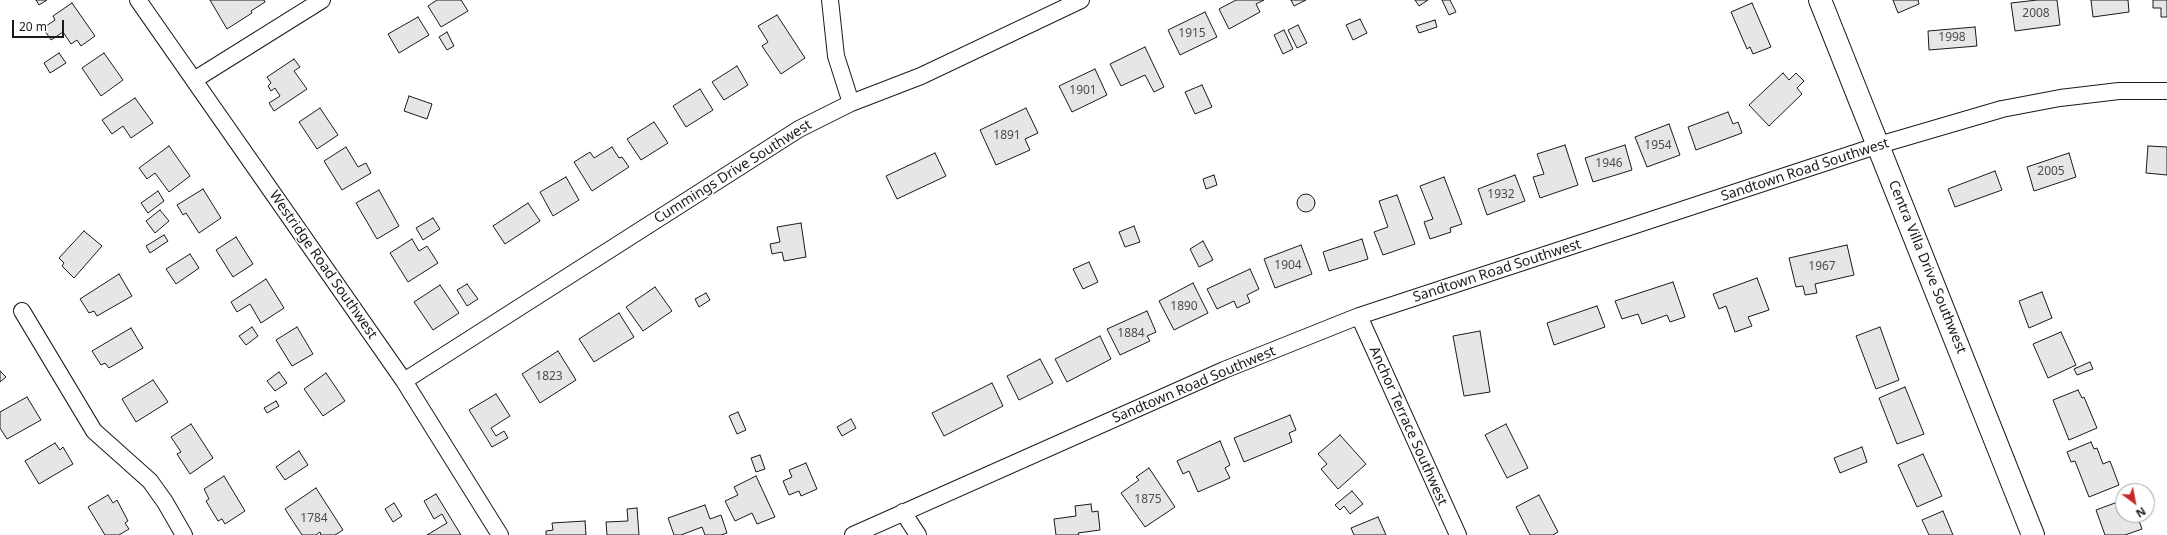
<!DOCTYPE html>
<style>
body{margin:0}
#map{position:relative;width:2167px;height:535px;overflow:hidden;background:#fff;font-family:"Noto Sans",sans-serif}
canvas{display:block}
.north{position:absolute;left:2115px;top:483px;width:40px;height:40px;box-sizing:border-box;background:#fff;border:1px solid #a3a3a3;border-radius:50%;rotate:148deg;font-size:11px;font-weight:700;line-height:16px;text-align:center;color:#1a1a1a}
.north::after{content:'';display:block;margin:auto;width:14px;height:18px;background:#c62828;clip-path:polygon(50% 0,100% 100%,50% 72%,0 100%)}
.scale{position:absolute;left:12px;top:20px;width:52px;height:18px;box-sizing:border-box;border:2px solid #1a1a1a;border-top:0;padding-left:5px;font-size:12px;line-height:14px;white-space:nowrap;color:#1a1a1a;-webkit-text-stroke:3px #fff;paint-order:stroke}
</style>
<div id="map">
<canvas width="2167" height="535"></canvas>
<div class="north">N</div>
<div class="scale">20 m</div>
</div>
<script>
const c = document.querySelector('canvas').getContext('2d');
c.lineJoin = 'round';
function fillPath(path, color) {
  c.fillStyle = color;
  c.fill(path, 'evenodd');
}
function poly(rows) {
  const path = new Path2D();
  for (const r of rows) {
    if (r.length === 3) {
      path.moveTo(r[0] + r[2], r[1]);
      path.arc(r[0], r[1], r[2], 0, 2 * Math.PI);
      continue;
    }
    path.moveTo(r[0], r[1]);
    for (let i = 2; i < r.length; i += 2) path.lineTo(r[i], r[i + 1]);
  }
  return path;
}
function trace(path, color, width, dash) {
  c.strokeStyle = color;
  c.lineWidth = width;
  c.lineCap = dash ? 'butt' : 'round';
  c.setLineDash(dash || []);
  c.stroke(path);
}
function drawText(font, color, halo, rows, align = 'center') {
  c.font = font + ' "Noto Sans",sans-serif';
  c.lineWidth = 3;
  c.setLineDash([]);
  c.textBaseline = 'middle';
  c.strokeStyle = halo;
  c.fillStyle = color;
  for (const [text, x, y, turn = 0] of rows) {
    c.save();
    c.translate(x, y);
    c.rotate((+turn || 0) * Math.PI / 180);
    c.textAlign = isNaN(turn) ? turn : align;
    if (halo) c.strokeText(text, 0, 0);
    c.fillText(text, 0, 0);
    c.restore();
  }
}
const building = poly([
 [36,0,47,0,39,5,36,0],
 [210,0,264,0,265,2,251,11,252,13,227,29,210,0],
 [437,0,461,0,468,11,441,27,428,6,437,0],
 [1236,0,1264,0,1256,4,1260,12,1229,29,1219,9,1236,0],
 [1291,0,1306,0,1294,6,1291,0],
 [1415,0,1428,0,1419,6,1415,0],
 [1442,0,1450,0,1456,12,1449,15,1442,0],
 [1893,0,1918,0,1919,4,1898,13,1893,0],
 [2037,0,2057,0,2060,25,2015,31,2011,3,2037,0],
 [2091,0,2128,0,2129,12,2093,17,2091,0],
 [2153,0,2167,0,2167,17,2161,17,2161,8,2153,8,2153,0],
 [72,3,95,36,81,46,77,40,71,44,63,32,51,40,43,28,55,20,53,16,72,3],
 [1752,3,1771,47,1753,54,1750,47,1747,49,1731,12,1752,3],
 [1205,12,1217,37,1180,55,1168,30,1205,12],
 [777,15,805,58,781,74,762,46,768,42,758,26,777,15],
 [418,17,429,35,399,53,388,34,418,17],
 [1360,19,1367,33,1353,40,1346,25,1360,19],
 [1435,20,1437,27,1419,33,1416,26,1435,20],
 [1298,25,1307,43,1297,48,1288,30,1298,25],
 [1975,27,1977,46,1929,50,1928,31,1975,27],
 [1284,30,1293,49,1283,54,1274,35,1284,30],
 [447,32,454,46,447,50,439,37,447,32],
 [1145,47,1164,87,1154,92,1145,75,1121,86,1110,64,1145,47],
 [59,53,66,63,50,73,44,63,59,53],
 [104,53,123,80,101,96,82,68,104,53],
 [294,59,300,67,294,71,307,89,274,111,269,103,280,96,275,88,271,91,268,86,271,83,267,77,294,59],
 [737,66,748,85,724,100,712,82,737,66],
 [1095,69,1107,95,1072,112,1059,86,1095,69],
 [1783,73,1789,80,1796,73,1804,81,1797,88,1802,94,1769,126,1749,105,1783,73],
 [1202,85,1212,107,1195,114,1185,92,1202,85],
 [700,89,713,110,686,127,673,106,700,89],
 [409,96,432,104,427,119,404,111,409,96],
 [135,98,153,123,131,138,123,126,112,134,102,120,135,98],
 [320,108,338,135,317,149,299,122,320,108],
 [1026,108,1038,133,1025,139,1030,150,996,165,980,130,1026,108],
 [1728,112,1733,124,1738,122,1742,133,1696,150,1688,127,1728,112],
 [654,122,668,143,641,160,627,139,654,122],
 [1669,124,1680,155,1647,167,1635,137,1669,124],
 [1565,145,1578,185,1540,198,1533,177,1544,174,1537,154,1565,145],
 [1625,145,1632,170,1593,182,1585,158,1625,145],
 [169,146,190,176,169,192,155,173,147,179,139,168,169,146],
 [2148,146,2167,147,2167,175,2146,173,2148,146],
 [346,147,358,167,366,163,371,173,342,190,324,161,346,147],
 [612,147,619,158,622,157,629,167,592,191,574,162,590,152,594,158,612,147],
 [935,153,946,176,897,199,886,176,935,153],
 [2069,153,2076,177,2034,191,2027,167,2069,153],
 [1995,171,2002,190,1955,207,1948,189,1995,171],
 [1214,175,1217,185,1206,189,1203,179,1214,175],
 [1515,175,1525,201,1487,215,1478,189,1515,175],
 [566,177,579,200,553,216,540,192,566,177],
 [1444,177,1462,224,1450,228,1451,232,1430,239,1424,222,1433,219,1420,186,1444,177],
 [203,189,221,218,199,233,186,213,183,215,177,205,203,189],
 [379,190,399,226,377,239,356,203,379,190],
 [158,191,164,201,148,213,141,203,158,191],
 [1306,203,9],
 [1397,195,1415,244,1383,255,1374,232,1388,227,1379,201,1397,195],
 [528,203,540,221,505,244,493,226,528,203],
 [160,210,169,221,155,233,146,221,160,210],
 [433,218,440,229,423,240,416,228,433,218],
 [801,223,806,257,784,261,782,252,772,254,770,244,780,242,777,227,801,223],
 [1134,226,1140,242,1125,247,1119,232,1134,226],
 [84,231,102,246,74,278,62,266,64,263,59,258,84,231],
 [164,235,168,241,150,253,146,246,164,235],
 [236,237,253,264,233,277,216,250,236,237],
 [412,239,419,251,427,246,438,263,408,282,390,253,412,239],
 [1362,239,1368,259,1329,271,1323,252,1362,239],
 [1203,241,1213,260,1199,267,1190,249,1203,241],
 [1301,245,1312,274,1275,288,1264,259,1301,245],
 [1847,245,1854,275,1815,284,1817,293,1805,295,1803,286,1796,287,1789,258,1847,245],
 [190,254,199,268,176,284,166,269,190,254],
 [1089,262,1098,282,1083,289,1073,269,1089,262],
 [1250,269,1259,289,1247,295,1250,302,1237,308,1234,301,1217,309,1207,289,1250,269],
 [119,274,132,296,97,316,94,311,89,313,80,299,119,274],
 [1757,278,1769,310,1748,317,1752,326,1735,332,1726,306,1719,309,1713,294,1757,278],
 [266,279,284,308,261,323,250,304,237,312,231,302,266,279],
 [1673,282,1685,317,1670,322,1667,315,1642,324,1638,314,1622,319,1615,301,1673,282],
 [1193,283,1208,313,1174,330,1159,301,1193,283],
 [467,284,478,299,467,306,457,290,467,284],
 [440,285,459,313,433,330,414,302,440,285],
 [655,287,672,311,643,331,626,307,655,287],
 [2042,292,2052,318,2029,328,2019,301,2042,292],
 [706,293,710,300,699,307,695,299,706,293],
 [1597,306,1605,327,1554,345,1547,323,1597,306],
 [1147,311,1156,332,1147,336,1150,341,1120,355,1107,329,1147,311],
 [619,313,634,337,594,362,579,339,619,313],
 [252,327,258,336,246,345,239,336,252,327],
 [297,327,313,354,292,366,276,340,297,327],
 [1880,327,1899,380,1876,389,1856,336,1880,327],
 [131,328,143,348,109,368,105,363,101,365,92,351,131,328],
 [1480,331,1490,392,1464,396,1453,336,1480,331],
 [2061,332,2076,365,2048,378,2033,344,2061,332],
 [1100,336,1111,359,1067,382,1055,359,1100,336],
 [558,351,576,380,540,403,522,374,558,351],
 [1040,359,1053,383,1019,400,1007,376,1040,359],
 [2090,362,2093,369,2077,375,2074,369,2090,362],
 [0,371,6,377,0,382,0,371],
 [279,372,287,383,275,391,267,381,279,372],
 [326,373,345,401,323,416,304,389,326,373],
 [153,380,168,402,136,422,122,399,153,380],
 [992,383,1003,406,944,436,932,413,992,383],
 [1905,387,1924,434,1897,444,1879,398,1905,387],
 [2078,390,2082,398,2084,397,2097,428,2069,440,2053,400,2078,390],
 [496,394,510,416,491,428,496,436,504,431,508,438,492,447,469,410,496,394],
 [27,397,41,420,7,439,0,428,0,412,27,397],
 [276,401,279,406,267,413,264,408,276,401],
 [738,412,746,430,737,434,729,416,738,412],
 [1290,415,1296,430,1289,433,1292,442,1244,462,1234,438,1290,415],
 [851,419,856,428,842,436,837,427,851,419],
 [191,424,213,458,190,474,177,454,181,452,171,437,191,424],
 [1506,424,1528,468,1507,478,1485,435,1506,424],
 [1340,435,1366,464,1338,489,1321,469,1327,464,1318,454,1340,435],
 [1220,441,1230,465,1225,468,1230,478,1198,492,1189,471,1183,474,1177,461,1220,441],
 [2091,442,2094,449,2097,448,2103,464,2110,461,2119,485,2089,497,2075,461,2071,462,2067,452,2091,442],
 [55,443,60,450,63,447,73,464,39,484,25,461,55,443],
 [1862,447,1867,462,1840,473,1834,458,1862,447],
 [299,451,308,465,285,480,276,467,299,451],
 [1923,454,1942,496,1917,507,1898,465,1923,454],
 [760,455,765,469,756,472,751,458,760,455],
 [806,463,817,489,801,496,799,491,789,495,783,481,792,477,789,470,806,463],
 [1149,468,1175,507,1145,527,1121,493,1139,480,1136,477,1149,468],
 [224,476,245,511,225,524,222,519,218,521,206,501,209,499,204,489,224,476],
 [756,476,775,517,757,524,752,513,735,521,725,501,738,495,734,487,756,476],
 [316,488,343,530,335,535,321,535,320,532,316,535,302,535,285,509,316,488],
 [1352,491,1363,504,1350,514,1344,506,1340,510,1335,505,1352,491],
 [436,494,461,535,427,535,447,523,442,514,434,519,424,501,436,494],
 [108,495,113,503,117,500,128,521,125,523,129,529,119,535,105,535,88,507,108,495],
 [1539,495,1558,532,1553,535,1530,535,1516,507,1539,495],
 [2123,500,2123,515,2137,515,2142,529,2125,535,2105,535,2096,510,2123,500],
 [394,503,402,516,393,522,385,509,394,503],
 [1091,504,1092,512,1098,511,1100,530,1078,533,1079,535,1056,535,1054,519,1076,516,1075,506,1091,504],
 [705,505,710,519,721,515,727,533,721,535,705,535,702,527,681,535,674,535,668,518,705,505],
 [637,508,639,535,607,535,606,522,628,521,627,509,637,508],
 [1943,511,1953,535,1929,535,1922,520,1943,511],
 [1378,517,1386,535,1354,535,1351,528,1378,517],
 [585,521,586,535,546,535,546,531,553,530,552,523,585,521]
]);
fillPath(building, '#e6e6e6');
trace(building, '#1a1a1a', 1);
const street = poly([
 [138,0,404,381,500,535],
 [830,0,836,56,851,103],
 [194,80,322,0],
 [22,311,94,431,150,481,165,502,184,535],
 [1359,316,1458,535],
 [404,381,799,129,851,103,921,76,1081,0],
 [903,512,918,535],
 [853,535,1224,370,1359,316,1879,145,2002,109,2060,98,2119,91,2167,91]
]);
const secondary = poly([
 [1820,0,2033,535]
]);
trace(street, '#1a1a1a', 18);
trace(secondary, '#1a1a1a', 24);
trace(street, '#fff', 16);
trace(secondary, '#fff', 22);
drawText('12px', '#4d4d4d', null, [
 ["2008",2036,14],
 ["1915",1192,34],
 ["1998",1952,38],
 ["1901",1083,91],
 ["1891",1007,136],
 ["1954",1658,146],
 ["1946",1609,164],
 ["2005",2051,172],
 ["1932",1501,195],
 ["1904",1288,266],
 ["1967",1822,267],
 ["1890",1184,307],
 ["1884",1131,334],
 ["1823",549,377],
 ["1875",1148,500],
 ["1784",314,519]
]);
drawText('14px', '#1a1a1a', '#fff', [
 ["Sandtown Road Southwest",1805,170,-18],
 ["Cummings Drive Southwest",733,172,-32],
 ["Westridge Road Southwest",323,265,55],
 ["Centra Villa Drive Southwest",1927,267,68],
 ["Sandtown Road Southwest",1497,271,-18],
 ["Sandtown Road Southwest",1194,385,-23],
 ["Anchor Terrace Southwest",1408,426,66]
]);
</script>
